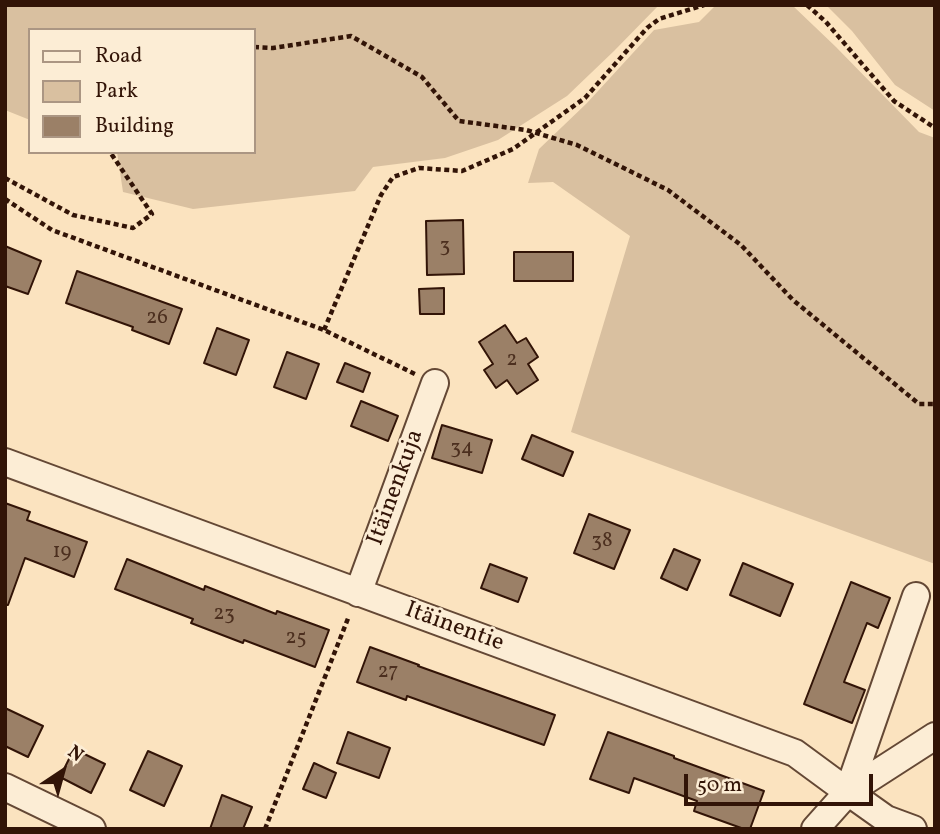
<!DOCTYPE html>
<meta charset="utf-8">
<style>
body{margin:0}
#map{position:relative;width:940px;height:834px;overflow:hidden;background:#fbe3bf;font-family:Vollkorn,serif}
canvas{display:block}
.frame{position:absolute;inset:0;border:7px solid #321407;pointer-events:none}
.legend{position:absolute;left:28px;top:28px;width:228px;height:126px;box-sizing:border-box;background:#fcedd5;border:2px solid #ab9683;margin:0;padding:9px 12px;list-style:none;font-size:21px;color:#321407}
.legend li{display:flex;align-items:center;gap:14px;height:35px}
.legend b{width:35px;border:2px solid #ab9683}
.north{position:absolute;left:28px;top:736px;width:70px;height:70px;-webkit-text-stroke:5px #fcedd5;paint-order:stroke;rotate:36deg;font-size:19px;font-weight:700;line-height:28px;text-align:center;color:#321407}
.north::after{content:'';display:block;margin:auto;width:24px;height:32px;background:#321407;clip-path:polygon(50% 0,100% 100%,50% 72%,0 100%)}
.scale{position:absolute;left:684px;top:774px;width:189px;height:32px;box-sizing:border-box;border:4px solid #321407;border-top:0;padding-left:9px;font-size:21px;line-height:24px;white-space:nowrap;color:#321407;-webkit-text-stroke:5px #fcedd5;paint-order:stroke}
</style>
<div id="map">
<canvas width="940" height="834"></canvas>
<div class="frame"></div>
<ul class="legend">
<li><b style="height:9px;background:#fcedd5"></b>Road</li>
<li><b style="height:19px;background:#d9c0a0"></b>Park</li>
<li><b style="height:19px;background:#9b8067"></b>Building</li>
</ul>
<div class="north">N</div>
<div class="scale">50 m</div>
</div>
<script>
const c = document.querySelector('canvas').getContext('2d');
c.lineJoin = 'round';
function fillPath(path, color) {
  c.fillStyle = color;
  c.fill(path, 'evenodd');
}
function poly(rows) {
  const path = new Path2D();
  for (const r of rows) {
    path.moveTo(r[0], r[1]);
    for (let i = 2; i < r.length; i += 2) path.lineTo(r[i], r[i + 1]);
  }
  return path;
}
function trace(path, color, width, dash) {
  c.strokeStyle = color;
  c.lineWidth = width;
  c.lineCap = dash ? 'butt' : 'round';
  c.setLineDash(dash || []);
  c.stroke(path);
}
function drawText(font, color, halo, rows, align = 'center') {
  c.font = font + ' Vollkorn,serif';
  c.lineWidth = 5;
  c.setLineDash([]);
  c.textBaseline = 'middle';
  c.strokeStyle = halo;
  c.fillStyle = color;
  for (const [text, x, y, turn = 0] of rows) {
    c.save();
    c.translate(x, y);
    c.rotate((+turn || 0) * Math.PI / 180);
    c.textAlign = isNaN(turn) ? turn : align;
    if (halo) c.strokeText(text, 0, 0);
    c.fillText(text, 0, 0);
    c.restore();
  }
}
fillPath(poly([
 [5,5,659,5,614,51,567,96,498,140,445,158,373,167,355,191,193,209,123,192,117,152,254,152,254,30,30,30,30,120,5,110],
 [716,5,792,5,836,47,919,132,935,138,935,564,571,432,630,236,553,182,528,183,539,149,587,103,654,30,699,22],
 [826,5,935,5,935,111,895,85,852,31]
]), '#d9c0a0');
const building = poly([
 [463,220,464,274,427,275,426,221,463,220],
 [5,246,41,261,28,294,5,286,5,246],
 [514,252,573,252,573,281,514,281,514,252],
 [77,271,182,309,169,344,132,330,133,327,66,303,77,271],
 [444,288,444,314,420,314,419,289,444,288],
 [505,325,517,343,526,338,538,357,528,364,538,380,517,394,507,380,496,388,484,370,493,364,479,342,505,325],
 [217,328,249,340,236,375,204,363,217,328],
 [287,352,319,364,306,399,274,387,287,352],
 [345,363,370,373,363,392,337,382,345,363],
 [361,401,398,416,388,441,351,426,361,401],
 [442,425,492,440,482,473,432,458,442,425],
 [532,435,573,452,563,476,522,459,532,435],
 [5,503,30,512,27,520,87,542,74,577,25,558,8,605,5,605,5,503],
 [589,514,630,530,614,569,574,553,589,514],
 [674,549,700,560,687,590,661,578,674,549],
 [127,559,204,590,205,586,276,614,277,611,329,630,315,667,244,640,243,643,191,623,193,619,115,589,127,559],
 [743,563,793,584,780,616,730,595,743,563],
 [490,564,527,578,518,602,481,588,490,564],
 [851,582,890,598,878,628,867,623,844,682,865,690,852,723,804,704,851,582],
 [370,647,419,665,418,666,555,715,544,745,407,696,406,700,357,682,370,647],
 [5,708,43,726,28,757,5,746,5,708],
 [348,732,390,748,379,778,337,763,348,732],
 [608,732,674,756,674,758,764,791,750,829,744,829,694,811,697,801,634,778,629,793,590,779,608,732],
 [74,749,105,764,91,793,60,777,74,749],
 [148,751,182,766,164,806,130,790,148,751],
 [314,763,336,773,326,798,303,789,314,763],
 [222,795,252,807,243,829,210,829,222,795]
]);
fillPath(building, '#9b8067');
trace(building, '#321407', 2);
const minor = poly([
 [5,462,795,753,848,792,815,829],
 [358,593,435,383],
 [5,787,92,829],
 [848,792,916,596],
 [848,792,935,736],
 [848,792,886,819,913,829]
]);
trace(minor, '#644835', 30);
trace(poly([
 [807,5,826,22,894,101,935,128],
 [254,47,273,48,351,36,422,77,459,121,526,130,577,145,668,190,741,245,793,300,919,404,935,404],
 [5,178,73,215,133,228,152,214,110,152],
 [5,199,52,230,324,330,415,374],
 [324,330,381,195,393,177,419,168,462,171,513,149,585,98,647,28,659,19,704,5],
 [265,829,349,616]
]), '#321407', 4.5, [5, 3.5]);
trace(minor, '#fcedd5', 26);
drawText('21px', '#4c2f1f', null, [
 ["3",445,247],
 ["26",157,319],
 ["2",512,361],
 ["34",462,449],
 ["38",602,542],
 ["19",62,553],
 ["23",224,615],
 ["25",296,639],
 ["27",388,673]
]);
drawText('24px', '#321407', '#fcedd5', [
 ["Itäinenkuja",397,488,-70],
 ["Itäinentie",454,628,20]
]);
</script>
